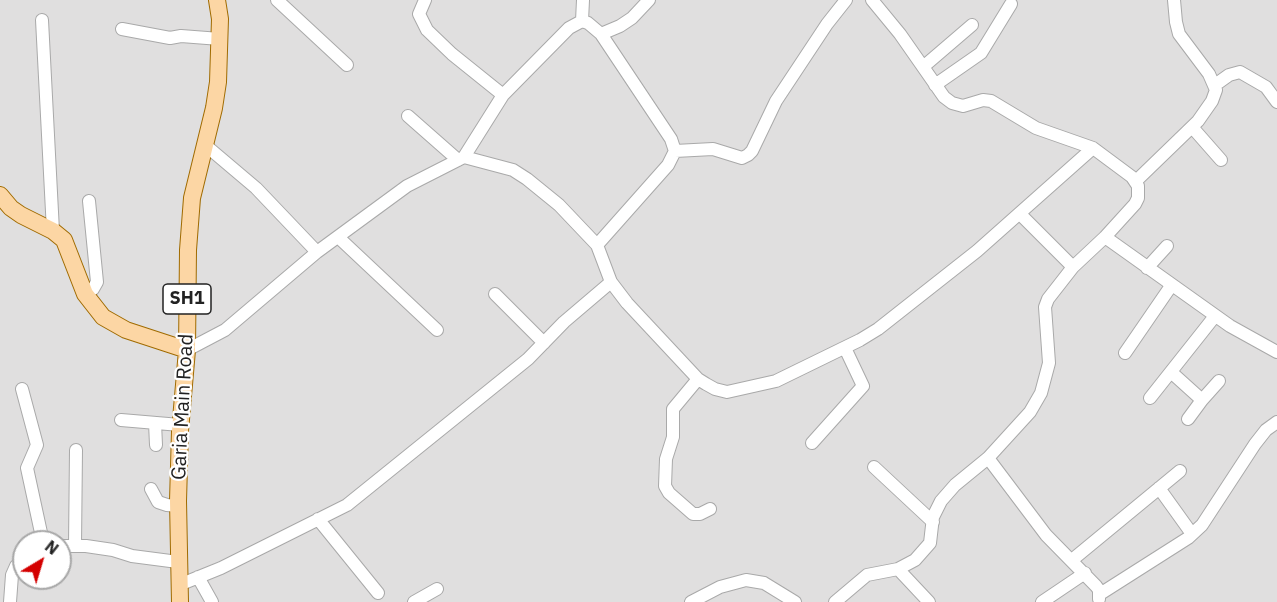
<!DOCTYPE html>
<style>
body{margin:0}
#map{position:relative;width:1277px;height:602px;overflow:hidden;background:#f2efe9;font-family:"IBM Plex Sans",sans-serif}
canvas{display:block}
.north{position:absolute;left:12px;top:530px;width:60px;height:60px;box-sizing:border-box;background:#fff;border:2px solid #a7a7a7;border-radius:50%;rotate:38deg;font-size:16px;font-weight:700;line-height:24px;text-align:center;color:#222}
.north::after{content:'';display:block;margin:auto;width:21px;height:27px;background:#d40000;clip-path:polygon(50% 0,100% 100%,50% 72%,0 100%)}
</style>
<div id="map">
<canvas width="1277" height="602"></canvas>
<div class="north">N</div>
</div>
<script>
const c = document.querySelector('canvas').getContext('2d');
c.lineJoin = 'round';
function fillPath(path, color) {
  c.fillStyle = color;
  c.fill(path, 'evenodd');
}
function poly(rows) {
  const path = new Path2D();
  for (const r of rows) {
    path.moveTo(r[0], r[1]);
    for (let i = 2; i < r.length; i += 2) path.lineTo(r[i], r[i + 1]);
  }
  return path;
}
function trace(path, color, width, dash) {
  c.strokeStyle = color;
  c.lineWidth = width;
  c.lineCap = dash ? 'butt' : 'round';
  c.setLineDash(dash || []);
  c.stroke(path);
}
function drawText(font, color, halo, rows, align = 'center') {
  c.font = font + ' "IBM Plex Sans",sans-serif';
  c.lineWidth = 4.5;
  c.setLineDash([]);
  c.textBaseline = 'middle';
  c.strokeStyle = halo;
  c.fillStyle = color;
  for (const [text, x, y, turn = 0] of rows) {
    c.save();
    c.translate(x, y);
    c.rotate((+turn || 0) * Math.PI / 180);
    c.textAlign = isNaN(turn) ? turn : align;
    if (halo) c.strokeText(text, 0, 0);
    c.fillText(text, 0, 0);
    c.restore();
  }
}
fillPath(poly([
 [0,0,1277,0,1277,602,0,602],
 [24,542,60,542,60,578,24,578]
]), '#e0dfdf');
const minor = poly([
 [277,0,347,65],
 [425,0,419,14,427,30,452,54,503,95],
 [872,0,900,34,944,97,952,103,963,106,983,100,991,101,1036,128,1093,148,1132,177,1138,186,1138,198,1135,204,1105,237,1230,326,1277,352],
 [42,20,53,231],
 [582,21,583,0],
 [122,29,170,38,181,36,220,39],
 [601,34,620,26,632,18,649,0],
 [923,67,972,25],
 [935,85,981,53,1011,4],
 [1215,85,1229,75,1240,72,1266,87,1277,102],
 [408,116,458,160],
 [1192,127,1221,160],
 [204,144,256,188,317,252],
 [675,151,713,149,742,158,748,155,752,151,776,101,827,24,846,0],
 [464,157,503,95,569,28,582,21,588,23,601,34,671,139,675,151,668,165,597,245],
 [1136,181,1198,121,1212,101,1216,90,1209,74,1179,34,1176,22,1174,0],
 [1020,214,1073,267],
 [338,237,437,330],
 [1147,268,1167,246],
 [611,282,627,303,698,379,706,384,715,389,727,392,776,381,860,340,878,329,977,251,1093,148],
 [85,294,93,289,97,282,89,201],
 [495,294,544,343],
 [1125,353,1171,286],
 [1171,372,1202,400,1219,381],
 [698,379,673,409,673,437,666,459,665,486,669,493,693,514,700,514,710,509],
 [22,389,37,445,27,468,43,542],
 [1150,398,1215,316],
 [1188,419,1202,400],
 [121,420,180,425],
 [155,423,156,445],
 [812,443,863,386,845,348],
 [988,458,1046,535,1096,586,1099,590,1099,599],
 [874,467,933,522],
 [1159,488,1192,534],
 [151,489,158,502,167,505,178,506],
 [318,519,378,593],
 [75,545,76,450],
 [60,546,86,546,113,550,132,556,178,562],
 [1072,560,1180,471],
 [898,569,929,602],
 [198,577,212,602],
 [179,585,221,568,347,505,528,359,564,322,611,282,597,245,559,205,527,179,513,170,464,157,407,186,317,252,225,330,187,350],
 [1100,594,1188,538,1202,525,1255,444,1266,430,1277,422],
 [10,602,12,575,16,566,24,559],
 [414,602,437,589],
 [691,602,720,587,746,580,764,583,795,602],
 [835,602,867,575,898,569,915,560,930,543,933,517,941,501,955,485,988,458,1030,412,1041,393,1049,363,1045,307,1048,299,1073,267,1105,237],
 [1042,602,1085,573]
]);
const major = poly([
 [0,195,11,208,21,215,53,231,64,240,85,294,103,317,126,330,187,350],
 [180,602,178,501,180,431,187,350,188,250,192,198,214,108,218,82,220,19,217,0]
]);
trace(minor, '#a9a9a9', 14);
trace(major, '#a06b00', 18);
trace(minor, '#fff', 12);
trace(major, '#fcd6a4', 16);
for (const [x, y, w] of [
 [187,299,48]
]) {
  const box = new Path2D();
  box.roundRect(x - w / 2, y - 15, w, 30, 4.5);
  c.fillStyle = '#fff';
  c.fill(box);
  trace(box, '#222', 1.5);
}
drawText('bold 18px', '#222', null, [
 ["SH1",187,299]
]);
drawText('20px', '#222', '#fff', [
 ["Garia Main Road",183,407,-87]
]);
</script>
